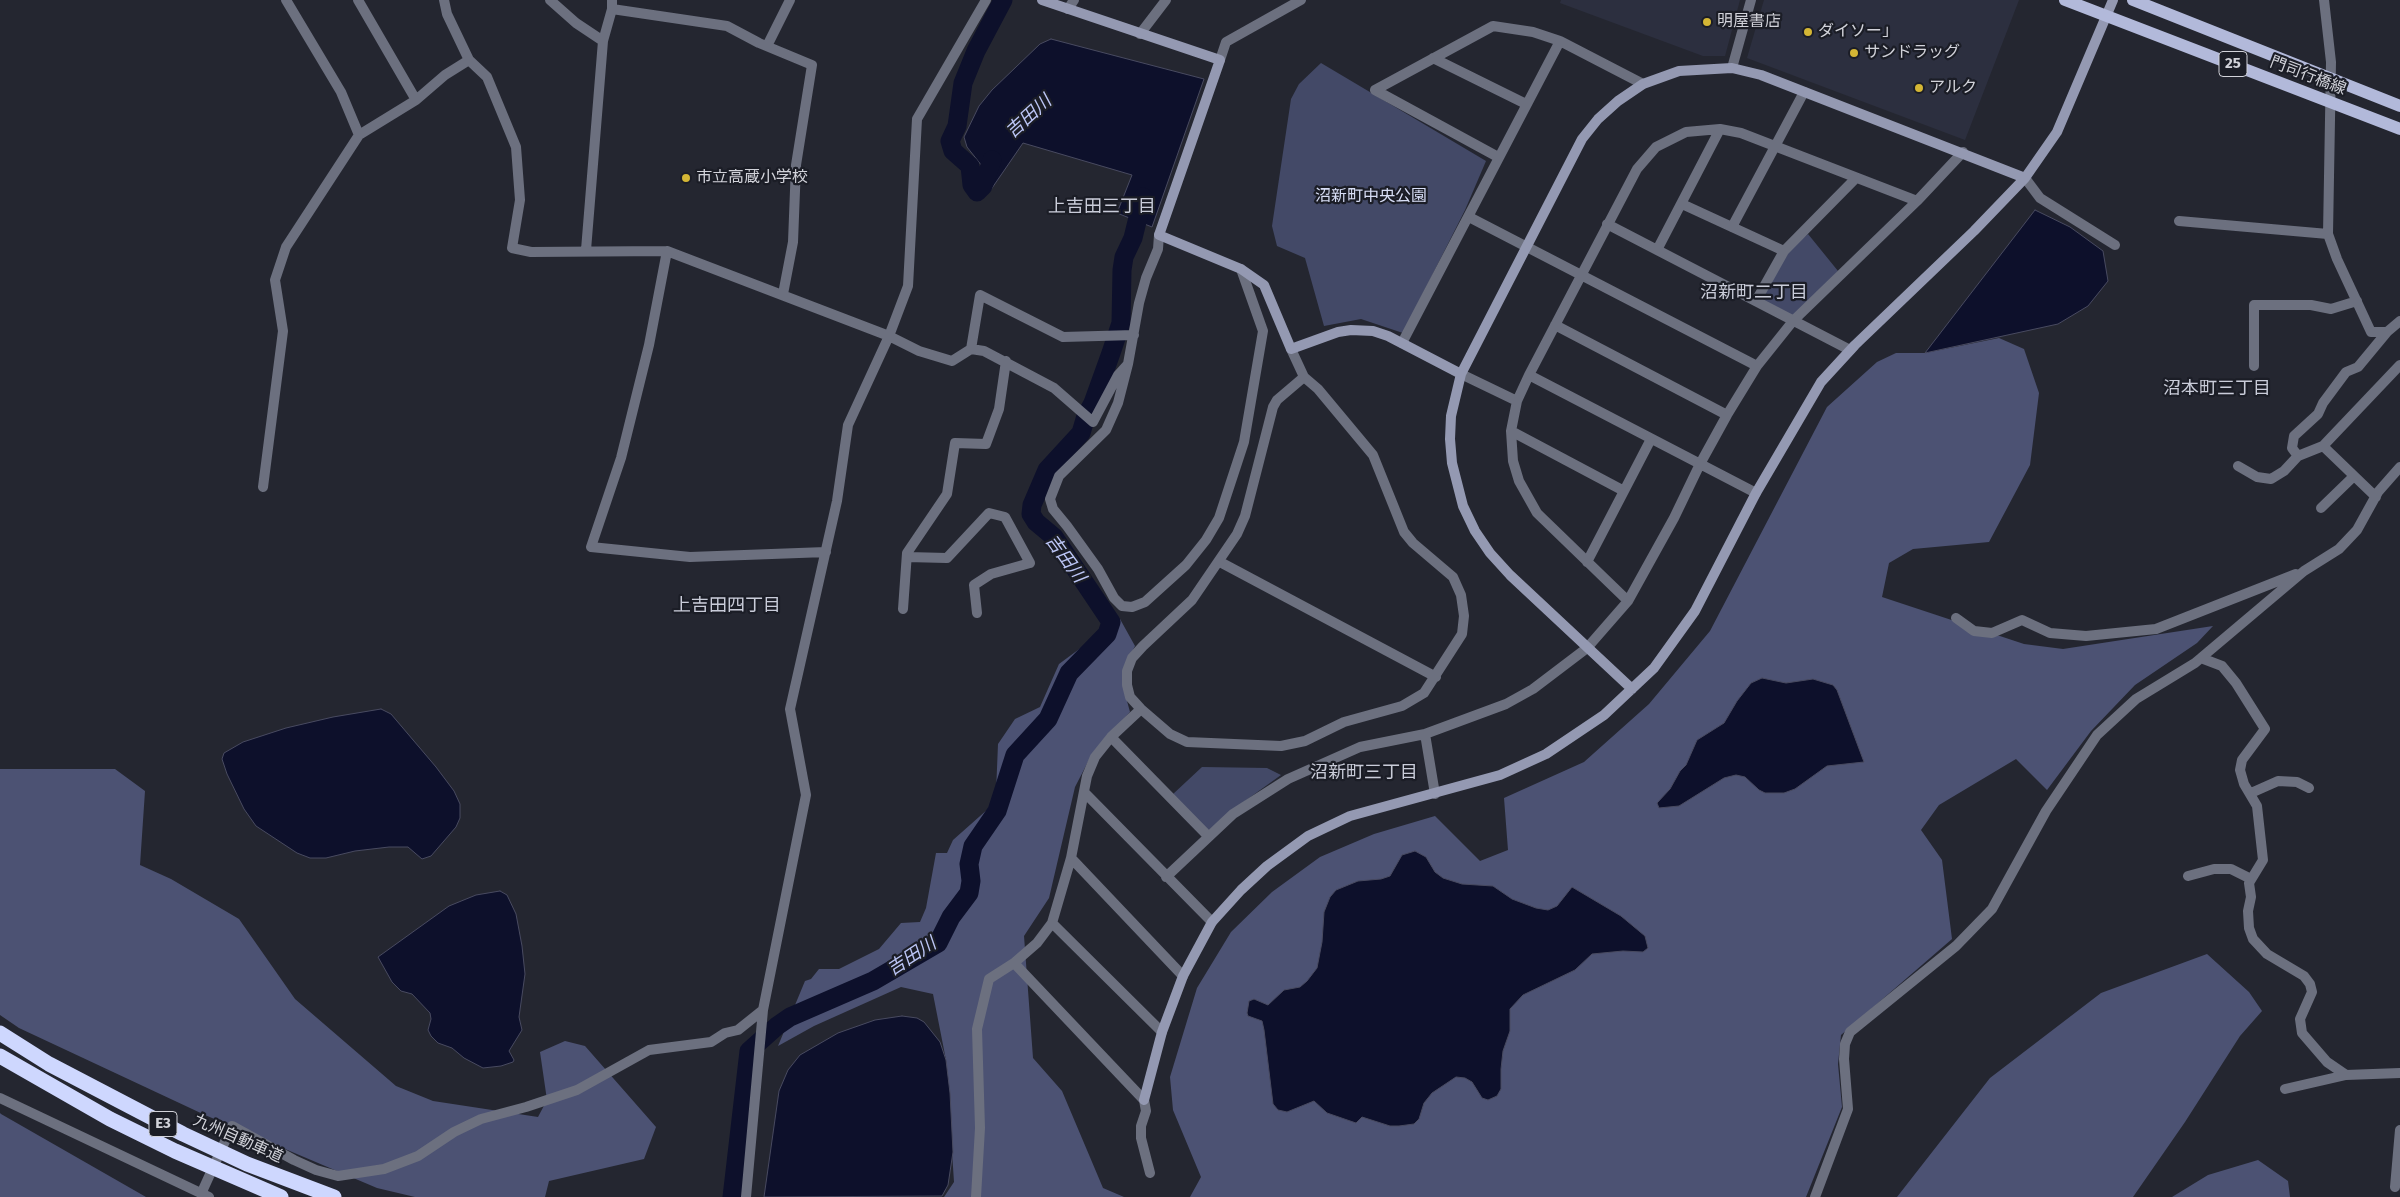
<!DOCTYPE html>
<meta charset="utf-8">
<style>
body{margin:0}
canvas{display:block;background:#242630}
</style>
<canvas width="2400" height="1197"></canvas>
<script>
const c = document.querySelector('canvas').getContext('2d');
c.lineJoin = 'round';
function fillPath(path, color) {
  c.fillStyle = color;
  c.fill(path, 'evenodd');
}
function poly(rows) {
  const path = new Path2D();
  for (const r of rows) {
    path.moveTo(r[0], r[1]);
    for (let i = 2; i < r.length; i += 2) path.lineTo(r[i], r[i + 1]);
  }
  return path;
}
function trace(path, color, width, dash) {
  c.strokeStyle = color;
  c.lineWidth = width;
  c.lineCap = dash ? 'butt' : 'round';
  c.setLineDash(dash || []);
  c.stroke(path);
}
function drawText(font, color, halo, rows, align = 'center') {
  c.font = font + ' "Fira Sans","Noto Sans JP",sans-serif';
  c.lineWidth = 4.5;
  c.setLineDash([]);
  c.textBaseline = 'middle';
  c.strokeStyle = halo;
  c.fillStyle = color;
  for (const [text, x, y, turn = 0] of rows) {
    c.save();
    c.translate(x, y);
    c.rotate((+turn || 0) * Math.PI / 180);
    c.textAlign = isNaN(turn) ? turn : align;
    if (halo) c.strokeText(text, 0, 0);
    c.fillText(text, 0, 0);
    c.restore();
  }
}
fillPath(poly([
 [1561,0,1740,0,1725,56,1703,56,1560,3],
 [1764,0,2019,0,1965,140,1747,58]
]), '#2c2f3f');
fillPath(poly([
 [1321,63,1486,161,1465,210,1403,333,1361,319,1324,326,1305,258,1277,246,1272,226,1291,99,1299,84],
 [1808,234,1838,271,1794,317,1762,300,1784,254],
 [1202,767,1267,768,1281,775,1238,806,1208,831,1172,795]
]), '#434967');
fillPath(poly([
 [1999,338,2024,349,2039,393,2030,465,1989,542,1913,549,1889,563,1882,597,2024,644,2063,649,2213,626,2197,643,2135,685,2091,731,2047,790,2016,759,1939,805,1921,830,1942,860,1952,939,1841,1035,1838,1064,1842,1107,1806,1197,1190,1197,1201,1177,1173,1110,1170,1077,1197,988,1231,932,1272,892,1320,857,1374,834,1435,816,1480,861,1508,850,1504,798,1584,762,1649,704,1710,631,1827,407,1877,362,1896,353,1925,353],
 [1120,619,1135,646,1128,659,1124,690,1130,712,1092,754,1075,787,1049,898,1024,936,1033,1058,1062,1091,1103,1188,1124,1197,944,1197,954,1182,946,1060,933,994,901,987,814,1026,778,1046,805,981,811,979,819,969,839,969,879,949,901,923,920,922,926,908,936,853,947,853,953,840,988,809,996,793,998,744,1015,719,1040,707,1059,664],
 [0,769,115,769,145,791,140,865,171,879,239,919,295,999,396,1086,433,1101,538,1117,547,1100,540,1052,565,1041,585,1046,656,1127,644,1159,549,1181,545,1197,415,1197,377,1188,205,1115,19,1028,0,1015],
 [2207,954,2249,992,2262,1011,2240,1036,2185,1122,2133,1197,1897,1197,1990,1078,2101,993],
 [0,1113,1,1114,146,1197,0,1197],
 [2258,1160,2288,1181,2290,1197,2172,1197,2208,1175]
]), '#4c5273');
const water = poly([
 [1051,39,1204,79,1152,227,1117,213,1132,175,1023,143,990,191,974,174,982,166,967,147,964,137,979,106,992,90,1040,44,1051,39],
 [2035,210,2070,227,2103,251,2108,281,2088,306,2058,324,1925,353,2035,210],
 [1762,678,1786,683,1813,679,1833,685,1837,690,1864,762,1827,766,1795,789,1784,793,1765,793,1759,790,1745,777,1736,775,1724,778,1679,806,1659,808,1657,803,1670,789,1680,771,1686,765,1697,740,1724,723,1737,701,1751,683,1762,678],
 [381,709,391,714,436,767,454,791,460,804,460,818,456,827,431,856,422,859,408,847,389,847,355,851,326,858,310,858,297,853,256,826,244,809,227,774,222,759,224,753,243,742,286,728,333,717,381,709],
 [1415,851,1426,857,1435,872,1443,878,1462,884,1493,886,1512,899,1536,908,1548,910,1557,906,1572,887,1621,916,1645,936,1648,948,1643,952,1623,951,1592,954,1575,970,1523,995,1510,1009,1510,1031,1503,1051,1501,1069,1501,1089,1497,1096,1488,1100,1482,1098,1472,1082,1465,1078,1456,1077,1432,1093,1424,1103,1419,1119,1414,1124,1399,1126,1390,1126,1362,1117,1356,1123,1327,1113,1314,1101,1287,1112,1278,1110,1273,1104,1264,1030,1262,1021,1248,1016,1247,1013,1249,1001,1254,999,1268,1005,1284,990,1300,987,1307,981,1317,968,1322,942,1324,912,1330,897,1336,890,1358,881,1381,879,1390,876,1402,855,1415,851],
 [500,891,507,895,516,914,522,946,525,974,519,1017,522,1030,509,1051,514,1060,513,1062,501,1066,483,1068,464,1058,452,1048,438,1043,431,1036,428,1030,431,1019,430,1013,412,994,401,991,392,982,378,957,449,906,476,895,500,891],
 [902,1016,917,1018,924,1022,940,1042,946,1060,950,1093,953,1152,948,1185,942,1196,764,1197,779,1091,788,1070,800,1055,838,1033,875,1020,902,1016]
]);
fillPath(water, '#0d102b');
trace(water, '#484a60', 1);
trace(poly([
 [992,160,983,186,977,192,972,185,970,166,953,151,950,141,957,126,963,83,976,51,1003,0],
 [732,1197,749,1051,777,1026,790,1017,873,981,938,943,951,917,969,893,971,881,969,864,973,846,997,811,1015,755,1048,719,1069,673,1107,634,1111,622,1054,537,1036,522,1031,514,1032,505,1047,470,1081,433,1086,416,1093,403,1111,353,1121,323,1122,270,1124,257,1133,238,1143,197]
]), '#0d102b', 19);
trace(poly([
 [286,0,341,92,359,135],
 [358,0,416,100],
 [444,0,447,14,469,60,487,77,516,147,520,200,512,248,531,252,667,251,889,336,919,351,952,361,971,349,984,351,1054,388,1093,422,1118,375,1128,364],
 [550,0,576,23,603,41],
 [2324,0,2331,62,2328,234,2337,259,2371,332,2387,332,2400,321],
 [612,9,727,26,759,43,812,65,796,165,793,242,783,294],
 [1068,9,1074,0],
 [1140,34,1166,0],
 [767,46,790,0],
 [1433,58,1526,104],
 [1220,60,1226,42,1301,0],
 [1732,68,1751,0],
 [1498,157,1375,90,1493,26,1533,32,1560,41,1643,84],
 [2025,178,2040,198,2115,245],
 [1682,204,1784,251,1856,178],
 [1469,217,1757,366],
 [2179,221,2328,234],
 [1607,224,1850,350],
 [1732,227,1804,92],
 [1159,235,1158,249,1146,278,1139,303,1128,364,1118,403,1106,430,1059,476,1050,499,1053,509,1067,526,1098,569,1114,598,1122,606,1132,607,1145,602,1186,565,1206,540,1219,518,1244,442,1263,331,1241,269],
 [586,250,603,41,612,9,612,0],
 [1657,250,1720,129],
 [667,251,649,345,621,458,591,547,690,557,826,552],
 [1756,301,1784,251],
 [1555,325,1727,415],
 [1402,343,1560,41],
 [971,349,980,295,1063,337,1134,335],
 [1291,349,1304,377,1318,389,1373,455,1404,532,1413,543,1453,577,1461,595,1464,616,1462,634,1424,693,1402,706,1344,722,1305,741,1281,746,1187,742,1170,734,1141,709,1130,697,1127,685,1127,671,1132,658,1143,646,1192,600,1237,534,1245,516,1273,407,1277,400,1304,377],
 [2254,366,2254,305,2311,305,2331,309,2357,301],
 [1461,374,1517,401],
 [1529,375,1756,493],
 [1511,431,1624,491,1651,439],
 [2323,446,2376,497],
 [2298,456,2292,448,2294,436,2318,414,2323,403,2346,372,2358,367,2387,332],
 [2238,466,2257,477,2271,479,2284,471,2298,456,2323,446,2400,365],
 [263,487,283,331,275,280,286,247,359,135,416,100,445,75,469,60],
 [2321,508,2354,476],
 [907,557,947,558,989,513,1005,517,1030,563,991,574,974,585,977,613],
 [1220,562,1436,677],
 [1587,562,1624,491],
 [1628,601,1537,513,1519,481,1513,461,1511,431,1517,401,1529,375,1637,169,1656,147,1686,132,1720,129,1741,133,1917,201],
 [903,609,907,553,947,494,955,443,986,444,999,409,1006,361],
 [1956,618,1974,631,1992,633,2022,620,2050,633,2086,636,2156,629,2296,574],
 [2201,658,2222,666,2236,683,2265,729,2242,760,2240,770,2244,784,2257,806,2263,860,2249,883,2251,897,2248,911,2249,928,2253,939,2267,954,2304,976,2310,984,2312,992,2300,1019,2302,1033,2327,1062,2346,1075,2400,1073],
 [1425,734,1435,794],
 [1111,737,1208,836],
 [1085,793,1212,922],
 [2251,793,2278,781,2297,782,2309,788],
 [1071,858,1183,976],
 [2188,876,2214,869,2231,869,2251,879],
 [1166,877,1233,814,1288,779,1360,747,1425,734,1506,704,1533,689,1587,648,1628,601,1674,518,1700,464,1727,415,1757,366,1793,321,1917,201,1963,152],
 [1052,923,1162,1032],
 [1014,963,1144,1100,1146,1111,1141,1126,1141,1138,1150,1173],
 [2285,1089,2346,1075],
 [0,1098,209,1197],
 [2395,1187,2400,1130],
 [201,1194,232,1126,294,1160,316,1170,338,1176,384,1169,418,1156,454,1132,481,1119,526,1107,577,1090,649,1050,711,1042,725,1033,738,1030,763,1010],
 [746,1197,763,1010,806,795,790,709,837,501,848,425,889,336,908,286,917,119,986,0],
 [976,1197,980,1128,977,1029,989,979,1014,963,1037,943,1052,923,1071,858,1087,776,1095,757,1111,737,1141,709],
 [1815,1197,1848,1109,1844,1059,1845,1044,1850,1032,1956,946,1992,909,2046,811,2097,735,2136,699,2195,663,2304,571,2339,549,2357,530,2378,492,2400,467]
]), '#6c707f', 10);
trace(poly([
 [1042,0,1220,60,1159,235,1241,269,1264,285,1291,349,1338,332,1351,330,1373,331,1388,336,1461,374],
 [1632,689,1510,575,1490,553,1475,531,1463,506,1452,463,1450,439,1451,416,1461,374,1582,139,1598,119,1618,101,1643,84,1679,71,1732,68,1761,75,2025,178],
 [1144,1100,1162,1032,1183,976,1212,922,1241,890,1267,866,1308,836,1350,816,1500,775,1546,754,1604,715,1654,668,1695,611,1756,493,1821,382,1855,345,1974,231,2025,178,2057,132,2113,0]
]), '#9499b2', 10);
trace(poly([
 [2065,0,2400,129],
 [2133,0,2400,106]
]), '#b2b9da', 12);
trace(poly([
 [0,1033,49,1064,183,1134,247,1164,334,1197],
 [0,1056,110,1119,175,1151,281,1197]
]), '#ced7fe', 15);
for (const [x, y, r, color] of [
 [1707,22,5,"#d4b635"],
 [1808,32,5,"#d4b635"],
 [1854,53,5,"#d4b635"],
 [1919,88,5,"#d4b635"],
 [686,178,5,"#d4b635"]
]) {
  const dot = new Path2D();
  dot.arc(x, y, r, 0, 2 * Math.PI);
  c.fillStyle = color;
  c.fill(dot);
  trace(dot, '#1b1d26', 2);
}
for (const [x, y, w] of [
 [2233,64,28],
 [163,1124,28]
]) {
  const box = new Path2D();
  box.roundRect(x - w / 2, y - 12.5, w, 25, 4);
  c.fillStyle = '#1b1d26';
  c.fill(box);
  trace(box, '#d2d3da', 1);
}
drawText('bold 15px', '#d2d3da', null, [
 ["25",2233,64],
 ["E3",163,1124]
]);
drawText('16px', '#d2d3da', '#1b1d26', [
 ["明屋書店",1717,22],
 ["ダイソー」",1818,32],
 ["サンドラッグ",1864,53],
 ["アルク",1929,88],
 ["市立高蔵小学校",696,178]
], 'left');
drawText('16px', '#d2d3da', '#1b1d26', [
 ["門司行橋線",2308,76,21],
 ["九州自動車道",238,1139,24]
]);
drawText('16px', '#d8def6', '#1b1d26', [
 ["沼新町中央公園",1371,197]
]);
drawText('italic 18px', '#bcc6f6', '#1b1d26', [
 ["吉田川",1029,117,-42],
 ["吉田川",1065,559,54],
 ["吉田川",912,957,-33]
]);
drawText('18px', '#c9ccd9', '#1b1d26', [
 ["上吉田三丁目",1102,207],
 ["沼新町二丁目",1754,293],
 ["沼本町三丁目",2217,389],
 ["上吉田四丁目",727,606],
 ["沼新町三丁目",1364,773]
]);
</script>
